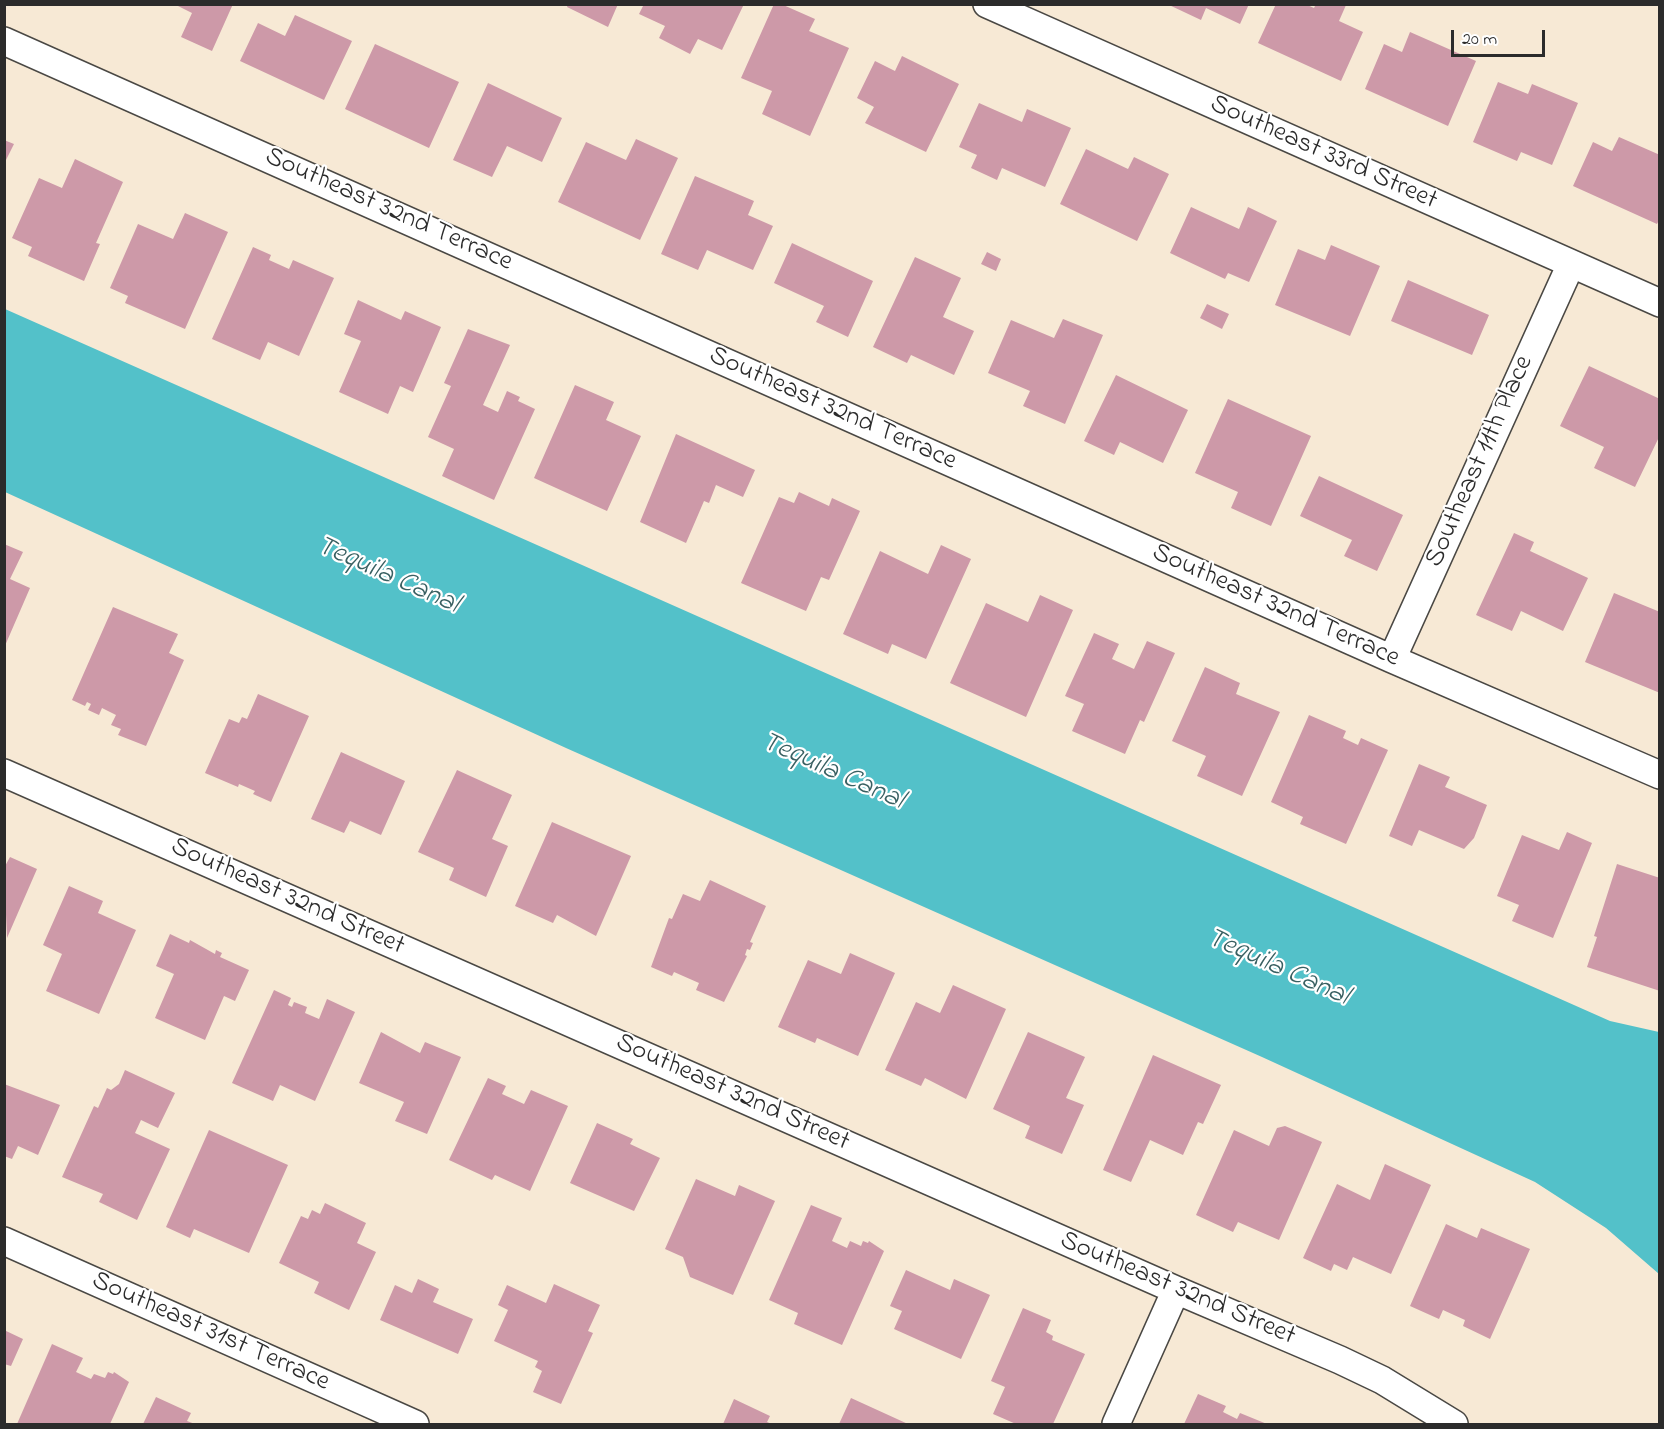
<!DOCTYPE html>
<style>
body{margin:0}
#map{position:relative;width:1664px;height:1429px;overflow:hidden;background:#f7e9d5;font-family:"Indie Flower",sans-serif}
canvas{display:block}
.frame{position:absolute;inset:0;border:6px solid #2b2b2b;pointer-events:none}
.scale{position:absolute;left:1451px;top:30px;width:94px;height:27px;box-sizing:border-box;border:3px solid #2b2b2b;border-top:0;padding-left:8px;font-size:18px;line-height:21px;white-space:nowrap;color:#2b2b2b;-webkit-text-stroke:4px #fff;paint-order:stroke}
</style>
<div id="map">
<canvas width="1664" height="1429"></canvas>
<div class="frame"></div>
<div class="scale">20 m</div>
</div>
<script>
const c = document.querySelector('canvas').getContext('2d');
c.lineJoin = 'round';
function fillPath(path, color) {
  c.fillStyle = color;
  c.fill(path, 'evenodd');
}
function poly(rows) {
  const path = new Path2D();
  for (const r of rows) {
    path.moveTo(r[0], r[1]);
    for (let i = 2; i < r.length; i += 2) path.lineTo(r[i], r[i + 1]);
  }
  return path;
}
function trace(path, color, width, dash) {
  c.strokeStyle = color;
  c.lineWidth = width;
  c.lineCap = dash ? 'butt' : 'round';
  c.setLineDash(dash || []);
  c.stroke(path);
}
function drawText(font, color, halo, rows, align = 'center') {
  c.font = font + ' "Indie Flower",sans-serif';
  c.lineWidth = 4.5;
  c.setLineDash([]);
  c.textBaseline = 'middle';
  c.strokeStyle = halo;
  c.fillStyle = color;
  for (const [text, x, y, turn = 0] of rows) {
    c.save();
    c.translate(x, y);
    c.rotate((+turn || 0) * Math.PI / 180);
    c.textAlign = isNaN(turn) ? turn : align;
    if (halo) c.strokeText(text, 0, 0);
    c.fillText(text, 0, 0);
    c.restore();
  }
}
fillPath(poly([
 [5,309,1610,1021,1659,1032,1659,1274,1606,1228,1535,1182,1262,1057,566,748,5,492]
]), '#53c1c9');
fillPath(poly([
 [174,4,233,4,212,51,181,37,192,13],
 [568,4,618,4,608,27,567,7],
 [644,4,744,4,722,50,698,39,690,54,659,38,665,26,639,14],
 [774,4,781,4,815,19,809,31,849,48,810,136,762,114,772,91,741,78],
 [1167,4,1249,4,1240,24,1206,8,1201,20],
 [1276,4,1305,4,1314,8,1316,4,1346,5,1339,21,1363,32,1341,81,1258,43],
 [295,15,352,41,324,100,240,61,258,23,285,36],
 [1410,32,1476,61,1448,126,1365,89,1384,44,1402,52],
 [375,44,459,82,429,148,345,109],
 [902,56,959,84,926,152,865,123,874,107,857,98,875,61,895,71],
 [1498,82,1528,94,1532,84,1578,103,1552,165,1521,152,1517,161,1473,142],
 [488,83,562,118,542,162,507,146,492,177,453,160],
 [979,103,1022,122,1027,109,1071,128,1045,187,1002,168,997,180,971,168,977,155,959,147],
 [1619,137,1660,155,1660,218,1657,224,1573,186,1593,142,1612,151],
 [636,139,678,158,640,240,558,202,586,142,626,160],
 [4,140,14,144,4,164],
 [1086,149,1128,169,1134,157,1169,174,1137,241,1060,204],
 [75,159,123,182,96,243,100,244,84,281,28,256,32,247,12,238,39,178,62,188],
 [695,176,754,201,748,215,773,226,753,270,707,250,698,270,661,254],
 [1191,207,1239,229,1248,207,1277,221,1249,282,1228,273,1225,279,1170,253],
 [185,213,228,232,185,329,125,303,128,296,110,288,138,224,173,239],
 [792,243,873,281,848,337,816,322,824,306,774,283],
 [1331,245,1380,266,1350,336,1275,305,1298,249,1325,260],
 [253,247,271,255,269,260,289,269,293,260,334,278,299,356,268,342,260,360,212,339],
 [987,252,1001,259,996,271,981,264],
 [915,257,961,278,943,317,974,331,954,375,911,355,907,363,873,347],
 [1408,280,1489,315,1472,355,1391,321],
 [358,300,401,320,405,311,441,327,413,392,400,386,388,414,339,392,361,341,344,334],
 [1207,304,1229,314,1222,329,1200,318],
 [1063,319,1103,335,1065,424,1023,406,1030,391,988,373,1011,320,1054,338],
 [468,329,510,345,483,405,498,412,507,391,520,397,518,401,535,409,494,500,442,476,454,449,428,437,451,386,444,383],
 [1589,366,1660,399,1660,435,1635,487,1594,468,1604,447,1560,426],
 [1116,375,1188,410,1163,463,1120,442,1114,455,1084,441],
 [575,385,614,402,606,420,641,436,607,511,534,478],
 [1228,399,1311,436,1271,526,1231,508,1238,492,1195,473],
 [676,434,755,470,743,497,716,485,709,503,704,501,686,543,640,522],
 [1319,476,1403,515,1377,571,1344,556,1352,540,1300,516],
 [799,492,829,506,832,498,860,511,829,580,821,577,806,611,741,583,779,497,794,503],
 [1514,533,1534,542,1530,551,1588,578,1563,631,1521,611,1512,631,1476,615],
 [4,544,23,552,10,579,30,588,4,648],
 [941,545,971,559,926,659,892,644,888,654,843,634,880,551,928,574],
 [1614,593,1660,612,1660,693,1585,662],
 [1040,595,1073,610,1026,717,950,683,986,603,1028,622],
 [113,607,178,634,169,653,184,660,146,746,118,735,121,729,111,725,116,715,102,708,99,715,88,710,91,704,87,702,85,706,72,700],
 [1094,633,1119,644,1112,659,1134,669,1147,641,1175,653,1144,722,1140,720,1125,754,1072,731,1084,704,1065,696],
 [1205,667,1240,683,1236,694,1280,712,1242,796,1197,776,1206,756,1172,741],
 [258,694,309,716,271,802,253,794,255,791,239,784,238,787,205,773,229,719,239,723,242,717,247,719],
 [1309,715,1346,731,1343,738,1358,745,1361,738,1388,750,1346,844,1300,824,1303,817,1271,802],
 [341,752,405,781,381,835,350,821,344,833,311,819],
 [1419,764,1450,777,1445,787,1487,805,1474,838,1464,849,1419,830,1412,846,1389,836],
 [457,770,512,795,492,839,508,846,486,897,449,880,454,868,418,852],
 [552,822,631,856,596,936,557,915,553,923,515,906],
 [1567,832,1592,843,1553,938,1512,921,1519,905,1497,896,1522,835,1559,850],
 [10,857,37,869,7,938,4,868],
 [1617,864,1660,878,1660,991,1587,967,1597,937,1594,936],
 [710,880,766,906,750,942,753,943,750,950,747,949,745,955,747,956,724,1002,696,990,699,983,674,972,672,976,651,967,669,918,672,919,683,894,700,901],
 [69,886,103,901,98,913,136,930,99,1014,46,991,62,954,43,945],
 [170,934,189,943,190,940,215,954,216,950,222,953,220,957,249,970,235,1001,224,996,205,1040,155,1018,174,974,156,966],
 [850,953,895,973,858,1056,817,1038,815,1043,778,1027,808,960,841,974],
 [953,985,1006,1009,966,1099,925,1078,921,1086,885,1070,916,1002,940,1013],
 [274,990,291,998,288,1005,292,1007,294,1002,307,1007,305,1013,319,1019,327,999,355,1012,315,1101,280,1085,273,1101,232,1083],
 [381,1032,420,1053,425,1042,461,1057,427,1134,395,1121,404,1102,359,1083],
 [1028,1032,1085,1057,1066,1098,1084,1105,1062,1154,1025,1138,1030,1126,993,1109],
 [1153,1055,1221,1085,1203,1124,1198,1122,1183,1155,1150,1140,1131,1182,1103,1170],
 [125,1070,175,1093,158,1128,141,1120,135,1133,170,1149,137,1220,99,1202,103,1194,62,1177,94,1106,98,1108,107,1088,111,1090,119,1084],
 [488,1078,506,1086,502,1094,524,1104,531,1090,568,1106,530,1191,495,1175,492,1180,449,1160],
 [4,1084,60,1105,38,1155,18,1146,12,1159,4,1156],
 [597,1123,633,1139,630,1144,660,1158,634,1211,570,1183],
 [1285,1126,1322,1142,1279,1240,1238,1222,1233,1232,1196,1215,1234,1130,1269,1146,1277,1128],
 [209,1130,288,1165,249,1253,194,1229,190,1238,166,1227],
 [1385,1164,1431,1185,1391,1274,1353,1257,1347,1270,1334,1264,1331,1271,1303,1258,1337,1184,1370,1200],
 [696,1179,735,1196,739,1185,775,1201,733,1295,690,1277,683,1257,665,1249],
 [325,1203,366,1223,357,1243,376,1252,349,1310,314,1293,319,1282,279,1263,301,1216,308,1219,312,1210,320,1214],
 [811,1205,842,1218,832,1241,847,1248,850,1241,861,1246,863,1241,868,1243,869,1241,884,1251,842,1345,794,1324,798,1313,769,1300],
 [1446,1224,1477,1238,1481,1228,1530,1249,1490,1339,1463,1326,1465,1320,1443,1310,1439,1319,1410,1306],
 [906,1270,950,1290,954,1279,990,1295,961,1359,894,1329,902,1311,890,1306],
 [418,1279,439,1289,433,1302,473,1319,458,1354,380,1320,395,1285,412,1293],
 [554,1284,600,1305,588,1331,593,1333,561,1404,533,1392,542,1371,535,1367,538,1361,494,1341,508,1310,498,1305,507,1285,546,1303],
 [1023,1308,1051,1320,1046,1332,1053,1336,1052,1340,1085,1354,1053,1424,1016,1424,993,1414,1005,1387,991,1381],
 [4,1330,23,1339,11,1366,4,1364],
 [52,1344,83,1358,76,1372,91,1379,94,1374,105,1378,108,1372,113,1374,114,1372,129,1382,110,1424,17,1424],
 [1198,1394,1226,1406,1223,1412,1237,1419,1240,1413,1267,1424,1184,1424],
 [156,1397,191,1413,187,1421,195,1424,143,1424],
 [851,1398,908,1424,839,1424],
 [734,1399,770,1416,767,1422,772,1424,723,1424]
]), '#cd99a8');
const street = poly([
 [987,4,1660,303],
 [4,41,1392,659,1660,775],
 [1392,659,1571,264],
 [4,773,1176,1290,1340,1360,1382,1380,1454,1424],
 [4,1241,415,1424],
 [1116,1424,1176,1290]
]);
trace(street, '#4a4844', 30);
trace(street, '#fff', 27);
drawText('27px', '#2b2b2b', '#fff', [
 ["Southeast 33rd Street",1323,154,24],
 ["Southeast 32nd Terrace",388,211,24],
 ["Southeast 32nd Terrace",832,410,24],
 ["Southeast 11th Place",1481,462,-66],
 ["Southeast 32nd Terrace",1275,607,24],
 ["Southeast 32nd Street",287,898,24],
 ["Southeast 32nd Street",732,1094,24],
 ["Southeast 32nd Street",1177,1290,23],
 ["Southeast 31st Terrace",210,1333,24]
]);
drawText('italic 28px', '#396062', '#fff', [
 ["Tequila Canal",387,577,24],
 ["Tequila Canal",832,773,24],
 ["Tequila Canal",1277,969,24]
]);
</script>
